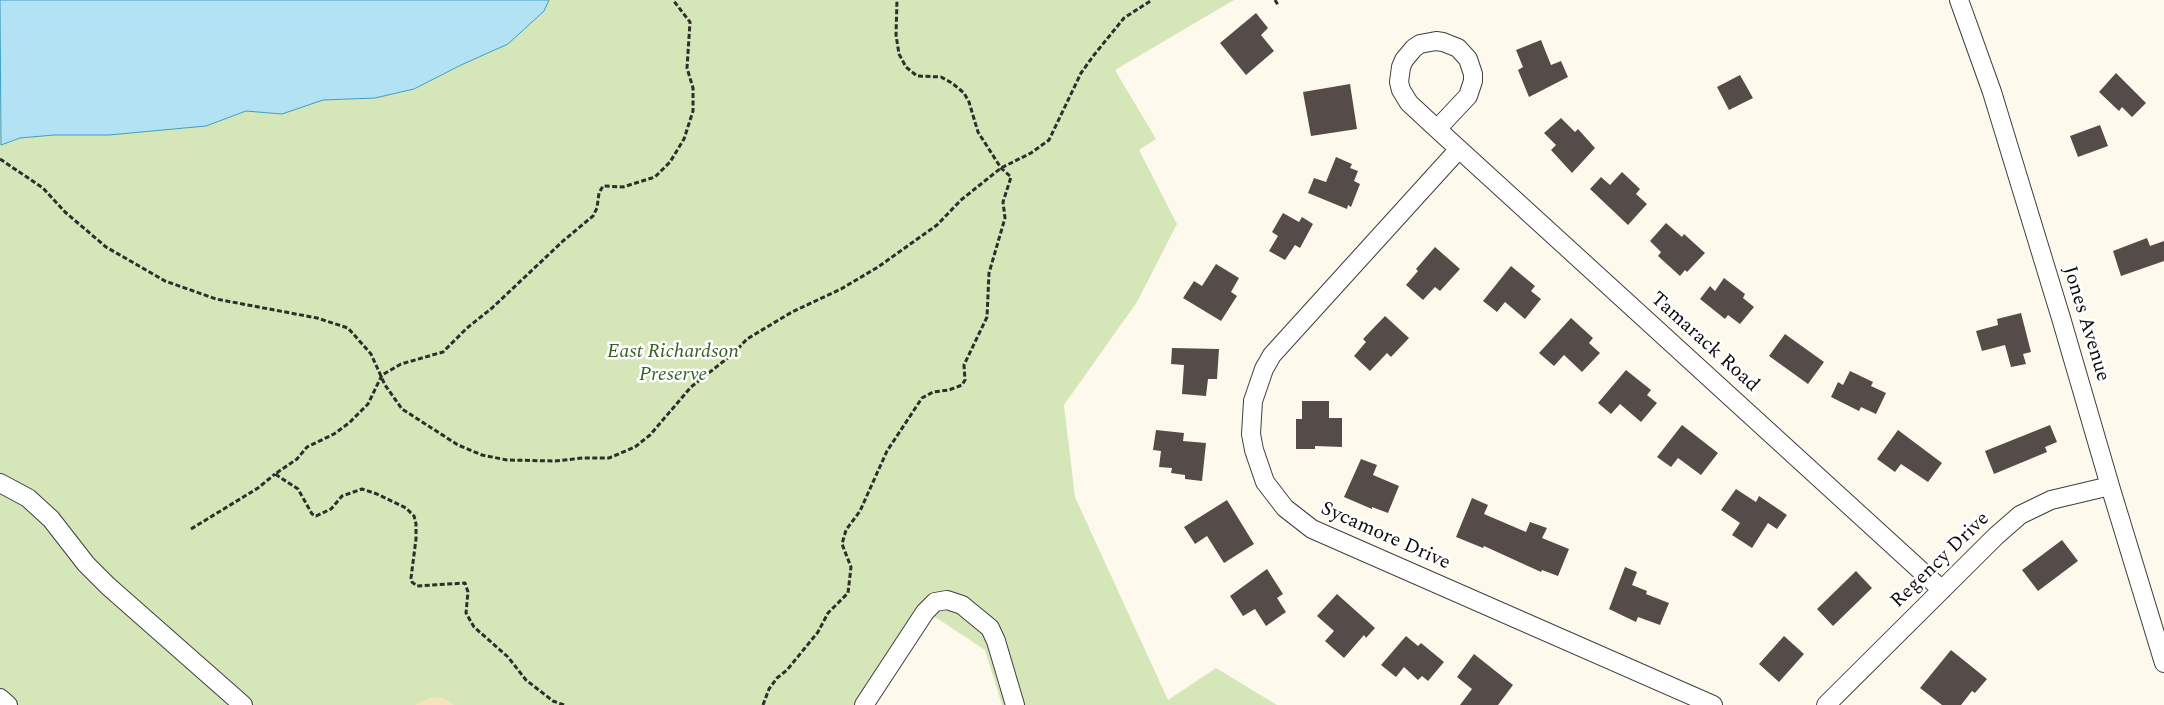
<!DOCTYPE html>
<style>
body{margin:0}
canvas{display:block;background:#fef9ed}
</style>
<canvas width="2164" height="705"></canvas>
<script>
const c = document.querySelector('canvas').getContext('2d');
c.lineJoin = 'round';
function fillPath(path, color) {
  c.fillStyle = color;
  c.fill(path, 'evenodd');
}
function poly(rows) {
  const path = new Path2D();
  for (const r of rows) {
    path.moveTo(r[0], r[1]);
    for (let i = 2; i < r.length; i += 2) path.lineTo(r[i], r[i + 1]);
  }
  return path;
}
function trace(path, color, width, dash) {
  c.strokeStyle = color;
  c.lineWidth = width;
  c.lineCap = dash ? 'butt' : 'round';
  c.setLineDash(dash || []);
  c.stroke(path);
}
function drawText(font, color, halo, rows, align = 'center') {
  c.font = font + ' Spectral,serif';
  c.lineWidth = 5;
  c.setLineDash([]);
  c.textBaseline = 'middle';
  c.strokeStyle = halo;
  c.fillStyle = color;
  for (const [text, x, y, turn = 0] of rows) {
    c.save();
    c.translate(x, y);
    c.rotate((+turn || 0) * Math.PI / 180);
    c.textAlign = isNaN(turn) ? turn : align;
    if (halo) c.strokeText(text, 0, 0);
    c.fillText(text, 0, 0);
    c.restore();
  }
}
fillPath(poly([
 [0,0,1234,0,1115,70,1156,139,1139,150,1177,224,1137,302,1064,405,1075,497,1168,700,1216,668,1277,705,1002,705,985,650,932,615,873,705,855,705,870,681,854,705,0,705]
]), '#d5e7b8');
fillPath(poly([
 [431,697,444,698,454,705,415,705]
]), '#f8e4bb');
const water = poly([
 [0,0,549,0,544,11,508,44,461,65,414,89,375,98,323,100,282,114,246,111,206,126,109,135,54,135,20,138,1,145,0,0]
]);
fillPath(water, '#b3e2f4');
trace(water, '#3d9fc8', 1);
fillPath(poly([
 [1256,13,1268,28,1261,35,1274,51,1246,75,1220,43],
 [1541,40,1551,65,1561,61,1568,77,1529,97,1518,70,1523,67,1516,50],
 [2116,73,2146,103,2132,117,2122,107,2119,111,2099,92],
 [1740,75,1753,98,1729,110,1717,87],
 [1350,84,1357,129,1311,136,1303,92],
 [1561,118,1575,132,1578,129,1595,148,1572,173,1551,150,1556,145,1544,133],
 [2100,125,2108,146,2078,157,2070,136],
 [1336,157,1352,164,1350,168,1358,171,1354,181,1360,184,1351,207,1348,205,1347,209,1308,193,1314,178,1326,182],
 [1622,172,1640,189,1636,194,1647,204,1628,225,1590,189,1601,177,1610,185],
 [1283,213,1299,222,1302,217,1313,224,1300,248,1295,245,1285,260,1269,251,1278,236,1272,232],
 [1666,223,1682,237,1684,234,1705,253,1687,272,1685,270,1680,276,1658,256,1661,252,1650,241],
 [2147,238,2150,246,2164,241,2164,261,2121,276,2113,251],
 [1435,247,1460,269,1440,291,1435,287,1423,300,1406,285,1418,271,1416,269],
 [1216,264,1239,278,1231,292,1237,296,1221,321,1183,298,1194,281,1202,286],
 [1511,266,1535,286,1531,291,1541,299,1525,319,1505,302,1497,312,1483,301],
 [1724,278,1745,294,1743,298,1754,307,1740,324,1728,315,1725,319,1700,299,1710,286,1715,291],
 [2021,313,2031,352,2023,354,2026,364,2011,367,2005,345,1982,351,1976,331,1998,325,1997,319],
 [1385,316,1409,338,1391,357,1387,353,1370,371,1354,356,1366,342,1363,339],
 [1571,318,1593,338,1589,343,1600,353,1582,372,1564,355,1554,366,1539,353],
 [1785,334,1824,362,1808,384,1769,356],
 [1172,348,1219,349,1217,379,1208,379,1206,396,1182,394,1184,365,1171,364],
 [1626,370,1651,390,1647,395,1657,403,1641,422,1620,404,1611,414,1598,403],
 [1850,371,1873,382,1871,386,1886,393,1876,414,1861,407,1859,411,1831,397,1838,382,1843,385],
 [1302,401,1329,401,1329,418,1342,418,1342,447,1315,446,1315,449,1296,449,1296,419,1302,419],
 [1682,425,1718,453,1701,475,1678,458,1671,467,1657,457],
 [2050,425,2057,442,2045,447,2047,452,1994,474,1985,451],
 [1156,430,1184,433,1183,441,1206,443,1202,481,1185,479,1185,475,1171,473,1172,468,1159,467,1161,451,1153,450],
 [1898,430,1942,463,1928,482,1901,464,1895,472,1877,459],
 [1361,459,1377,465,1373,475,1399,486,1388,513,1372,507,1372,509,1344,497],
 [1736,489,1756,502,1759,496,1787,515,1777,529,1768,523,1752,548,1732,535,1740,523,1721,510],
 [1472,498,1488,505,1484,514,1526,532,1530,522,1547,528,1542,538,1569,549,1558,576,1542,570,1541,572,1484,546,1483,548,1456,537],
 [1227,500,1254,544,1224,563,1207,536,1195,544,1184,527],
 [2062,540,2078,561,2038,591,2022,570],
 [1625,567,1637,572,1632,585,1647,591,1646,594,1669,603,1660,625,1638,617,1636,622,1609,609],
 [1267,569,1283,594,1277,598,1286,612,1266,626,1255,609,1243,616,1230,596],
 [1856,571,1872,588,1833,626,1817,609],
 [1337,594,1375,628,1366,638,1364,635,1344,658,1325,641,1334,631,1317,616],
 [1406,636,1418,646,1421,643,1444,662,1428,681,1422,676,1418,680,1404,667,1396,677,1381,665],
 [1784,636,1804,654,1779,682,1759,664],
 [1951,650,1987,679,1975,693,1972,691,1961,705,1942,705,1920,688],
 [1474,654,1513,685,1498,705,1460,705,1472,689,1457,677]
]), '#554c49');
const minor = poly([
 [1959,0,1992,92,2061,318,2110,486,2164,663],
 [1437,129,1468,96,1473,81,1473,74,1468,59,1458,48,1443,42,1436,41,1420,44,1414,48,1404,60,1401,67,1399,82,1401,90,1409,103,1437,129,1942,590],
 [1459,149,1272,355,1264,369,1253,401,1251,434,1254,450,1265,482,1285,508,1312,529,1713,705],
 [0,483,28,498,51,519,86,564,108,586,243,705],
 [0,698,8,705],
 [864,705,925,612,935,602,947,600,962,605,990,628,996,641,1015,705],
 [1826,705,1996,536,2020,515,2051,500,2110,486]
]);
trace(minor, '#3f3f3f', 20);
trace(poly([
 [1275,0,1278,5],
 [0,159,43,188,65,212,106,247,165,281,216,299,317,318,348,328,371,354,385,385,402,409,458,445,482,455,507,460,555,461,583,458,609,458,635,447,650,435,691,387,734,353,747,339,792,312,841,289,878,267,937,225,961,200,1001,168,1031,153,1049,140,1081,73,1094,55,1124,18,1152,0],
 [191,529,258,488,275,474],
 [564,705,553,701,526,680,508,657,474,627,466,613,468,592,465,583,417,586,412,582,411,578,416,539,416,524,414,516,406,508,377,494,362,489,342,496,331,509,316,516,312,514,298,489,275,474,297,459,307,447,334,434,349,423,368,404,382,375,401,364,443,352,467,328,492,308,563,241,593,216,597,208,599,193,603,186,623,187,655,177,670,162,684,139,693,111,693,88,687,68,690,22,673,0],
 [763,705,769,689,777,678,787,670,818,632,828,613,848,593,851,567,842,544,846,530,860,511,887,451,922,398,933,392,949,390,962,385,965,380,964,365,987,317,989,273,1005,218,1003,202,1011,177,1001,168,978,132,969,102,964,93,952,83,941,77,917,76,906,67,899,54,896,35,897,0]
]), '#2e2e2e', 3, [5, 2.5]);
trace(minor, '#fff', 18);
drawText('20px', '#0c0c0c', '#fff', [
 ["Jones Avenue",2085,324,73],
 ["Tamarack Road",1704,343,42],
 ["Sycamore Drive",1385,537,24],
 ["Regency Drive",1941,561,-44]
]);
drawText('italic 20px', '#34621f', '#fff', [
 ["East Richardson",673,353],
 ["Preserve",673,376]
]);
</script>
